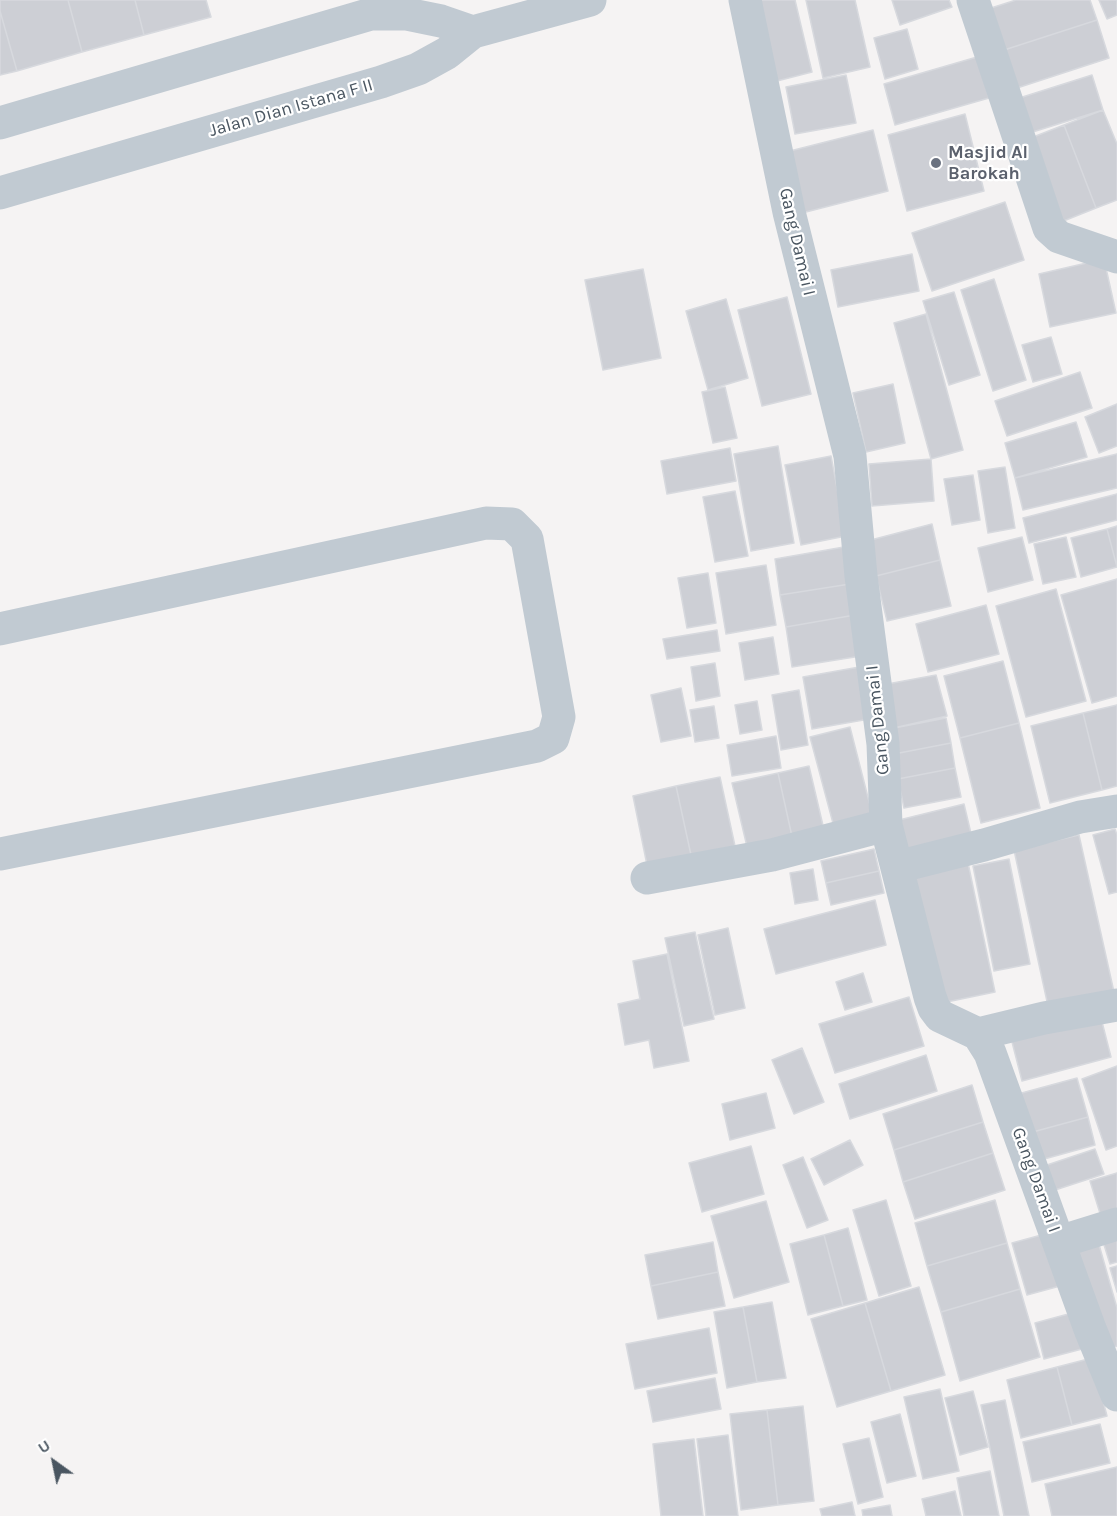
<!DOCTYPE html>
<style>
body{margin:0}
#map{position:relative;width:1117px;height:1516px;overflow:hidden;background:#f5f3f3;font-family:Karla,sans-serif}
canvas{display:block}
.north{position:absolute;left:24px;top:1432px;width:60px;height:60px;-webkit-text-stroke:4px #fff;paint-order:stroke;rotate:327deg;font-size:16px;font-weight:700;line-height:24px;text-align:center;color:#4a5661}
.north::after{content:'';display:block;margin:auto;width:21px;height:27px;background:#4a5661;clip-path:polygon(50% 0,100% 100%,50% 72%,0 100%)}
</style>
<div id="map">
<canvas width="1117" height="1516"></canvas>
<div class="north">U</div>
</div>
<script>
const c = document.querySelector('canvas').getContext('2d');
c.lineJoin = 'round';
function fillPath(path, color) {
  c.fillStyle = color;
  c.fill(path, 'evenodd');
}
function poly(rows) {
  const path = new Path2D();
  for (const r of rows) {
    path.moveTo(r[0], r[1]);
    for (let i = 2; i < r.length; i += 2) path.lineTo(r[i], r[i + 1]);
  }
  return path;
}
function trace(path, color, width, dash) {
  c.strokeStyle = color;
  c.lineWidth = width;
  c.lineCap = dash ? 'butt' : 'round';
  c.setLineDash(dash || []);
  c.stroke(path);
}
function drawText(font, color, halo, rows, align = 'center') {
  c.font = font + ' Karla,sans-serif';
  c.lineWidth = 4.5;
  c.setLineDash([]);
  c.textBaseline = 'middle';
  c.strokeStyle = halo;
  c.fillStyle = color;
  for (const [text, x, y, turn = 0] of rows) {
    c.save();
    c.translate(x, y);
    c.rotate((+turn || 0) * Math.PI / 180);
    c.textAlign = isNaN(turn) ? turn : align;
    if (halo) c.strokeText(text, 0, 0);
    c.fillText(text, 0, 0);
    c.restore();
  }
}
const building = poly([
 [0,0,68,0,82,52,17,71,0,11,0,0],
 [68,0,135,0,144,35,82,52,68,0],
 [135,0,206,0,211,17,144,35,135,0],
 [756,0,795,0,812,72,777,81,756,0],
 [806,0,855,0,870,67,823,78,806,0],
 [892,0,949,0,952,7,900,25,892,0],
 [1016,0,1090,0,1097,20,1001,51,988,9,1016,0],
 [1099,0,1117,0,1117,15,1107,19,1099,0],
 [0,11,17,71,0,75,0,11],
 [1097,20,1109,58,1014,89,1001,51,1097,20],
 [907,29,918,69,885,79,874,38,907,29],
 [977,57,989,98,895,125,884,84,977,57],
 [846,75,856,123,795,134,786,87,846,75],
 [1092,75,1103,110,1023,135,1013,100,1092,75],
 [1103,110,1117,144,1117,200,1096,208,1064,125,1103,110],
 [965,114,984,191,907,211,888,135,965,114],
 [1064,125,1096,208,1056,224,1023,141,1064,125],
 [873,130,888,191,802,213,786,152,873,130],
 [1005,202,1024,260,932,291,912,233,1005,202],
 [912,254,919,291,838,307,831,270,912,254],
 [1104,259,1116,313,1050,327,1039,274,1104,259],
 [643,269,661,358,603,370,585,280,643,269],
 [994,279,1026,380,993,391,961,290,994,279],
 [954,292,980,375,949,385,923,301,954,292],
 [787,297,811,394,762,406,738,310,787,297],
 [726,299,748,378,708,390,686,311,726,299],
 [926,314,963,450,931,459,894,323,926,314],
 [1051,337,1062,374,1033,382,1022,345,1051,337],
 [1080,372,1092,408,1007,436,995,401,1080,372],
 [893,384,905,443,866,452,853,393,893,384],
 [725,387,737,438,713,443,702,392,725,387],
 [1117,404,1117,446,1099,453,1085,417,1117,404],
 [1076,422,1087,457,1015,478,1005,443,1076,422],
 [778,446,794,543,751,551,734,454,778,446],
 [730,448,736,481,667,494,661,461,730,448],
 [1117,454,1117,488,1023,510,1015,478,1117,454],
 [831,456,846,536,801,545,785,465,831,456],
 [931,459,934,501,872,506,869,464,931,459],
 [1005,467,1015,528,988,533,978,471,1005,467],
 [973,475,980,520,952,525,944,479,973,475],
 [735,491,748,556,715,562,703,497,735,491],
 [1117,494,1117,520,1029,543,1023,518,1117,494],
 [932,524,940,560,876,576,867,541,932,524],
 [1117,526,1117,567,1107,529,1117,526],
 [1107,529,1117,567,1081,577,1071,538,1107,529],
 [1022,537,1033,580,988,592,978,548,1022,537],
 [1066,537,1076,577,1043,584,1034,544,1066,537],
 [844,547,850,584,780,595,775,559,844,547],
 [940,560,951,606,887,621,876,576,940,560],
 [766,565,776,625,726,634,716,573,766,565],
 [708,573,716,623,687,628,678,578,708,573],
 [1117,579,1117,696,1092,703,1061,595,1117,579],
 [850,584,855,615,786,627,780,595,850,584],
 [1056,589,1086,701,1026,717,996,606,1056,589],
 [986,605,999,654,928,672,916,624,986,605],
 [855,615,861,656,792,667,786,627,855,615],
 [717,630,720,651,667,659,663,639,717,630],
 [773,637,779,674,745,680,739,643,773,637],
 [1003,661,1019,723,960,738,944,676,1003,661],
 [715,663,720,696,696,701,691,667,715,663],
 [865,666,875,718,812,729,803,677,865,666],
 [936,675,947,716,889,729,882,685,936,675],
 [681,688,691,736,661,742,651,695,681,688],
 [799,690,808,745,781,750,772,695,799,690],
 [757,701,762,730,740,734,735,705,757,701],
 [1117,705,1117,786,1102,790,1083,713,1117,705],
 [714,706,719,738,695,742,690,710,714,706],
 [1083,713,1102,790,1050,803,1031,726,1083,713],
 [946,718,951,743,894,754,889,729,946,718],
 [1019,723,1040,808,981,823,960,738,1019,723],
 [850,727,873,817,834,827,810,737,850,727],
 [776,736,781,768,732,776,727,745,776,736],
 [951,743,955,768,898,779,894,754,951,743],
 [809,766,825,834,793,841,778,773,809,766],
 [955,768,961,797,904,808,898,779,955,768],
 [778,773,793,841,748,851,732,783,778,773],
 [720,777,735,846,691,855,676,786,720,777],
 [676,786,691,855,647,865,633,796,676,786],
 [964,804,974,846,901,863,891,822,964,804],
 [1115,829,1117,835,1117,892,1109,894,1093,835,1115,829],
 [1079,835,1114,992,1048,1006,1014,850,1079,835],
 [874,849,879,871,826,883,821,861,874,849],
 [967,858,995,992,937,1004,909,870,967,858],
 [1009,859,1030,964,994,971,973,866,1009,859],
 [813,869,818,900,795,904,790,873,813,869],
 [879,871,884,893,831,905,826,883,879,871],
 [875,900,886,945,776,974,764,929,875,900],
 [728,928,745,1008,715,1015,698,935,728,928],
 [695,932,714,1019,684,1026,665,938,695,932],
 [667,954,689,1061,654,1068,649,1040,625,1045,618,1004,640,999,633,961,667,954],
 [863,973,872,1002,845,1010,836,982,863,973],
 [909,997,924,1046,835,1073,819,1024,909,997],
 [1100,1014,1111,1057,1022,1081,1011,1038,1100,1014],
 [802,1048,824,1102,794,1114,772,1060,802,1048],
 [926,1055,937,1091,850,1119,839,1084,926,1055],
 [1117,1066,1117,1146,1106,1150,1082,1079,1117,1066],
 [1077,1078,1088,1117,1029,1133,1018,1094,1077,1078],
 [972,1085,983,1122,894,1150,883,1114,972,1085],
 [766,1093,775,1128,730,1140,722,1104,766,1093],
 [1088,1117,1095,1145,1037,1161,1029,1133,1088,1117],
 [983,1122,993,1153,903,1182,894,1150,983,1122],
 [850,1140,863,1165,824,1185,811,1159,850,1140],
 [751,1146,764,1194,702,1212,689,1163,751,1146],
 [1095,1149,1104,1174,1049,1192,1041,1167,1095,1149],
 [993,1153,1005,1190,915,1219,903,1182,993,1153],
 [803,1157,828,1220,807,1228,783,1165,803,1157],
 [1117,1173,1117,1218,1103,1223,1090,1181,1117,1173],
 [886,1200,911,1286,879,1296,853,1210,886,1200],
 [995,1200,1007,1243,927,1266,915,1223,995,1200],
 [766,1201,789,1282,734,1298,711,1216,766,1201],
 [1117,1226,1117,1262,1110,1264,1100,1232,1117,1226],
 [848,1228,867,1300,843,1306,824,1235,848,1228],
 [1045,1234,1060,1286,1027,1295,1012,1243,1045,1234],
 [1096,1234,1117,1308,1117,1346,1101,1351,1070,1242,1096,1234],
 [824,1235,843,1306,808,1315,790,1244,824,1235],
 [713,1242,718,1272,651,1286,645,1255,713,1242],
 [1007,1243,1020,1289,941,1312,927,1266,1007,1243],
 [1117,1266,1117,1292,1110,1268,1117,1266],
 [718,1272,725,1306,658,1319,651,1286,718,1272],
 [919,1287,945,1375,891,1391,865,1303,919,1287],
 [1020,1289,1040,1357,960,1381,941,1312,1020,1289],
 [772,1302,786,1378,757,1382,743,1307,772,1302],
 [865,1303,891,1391,837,1407,811,1319,865,1303],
 [743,1307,757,1382,727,1388,714,1312,743,1307],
 [1072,1313,1082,1349,1044,1359,1035,1323,1072,1313],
 [709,1328,717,1373,635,1389,626,1344,709,1328],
 [1092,1358,1107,1416,1072,1425,1057,1367,1092,1358],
 [1057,1367,1072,1425,1021,1438,1007,1380,1057,1367],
 [715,1378,721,1409,653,1422,647,1391,715,1378],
 [940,1389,959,1471,923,1479,904,1397,940,1389],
 [973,1391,988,1447,960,1455,945,1398,973,1391],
 [1005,1400,1029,1516,1004,1516,981,1405,1005,1400],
 [803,1406,814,1501,778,1505,767,1410,803,1406],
 [767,1410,778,1505,741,1510,730,1414,767,1410],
 [900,1414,916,1476,887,1483,871,1422,900,1414],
 [1100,1424,1110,1463,1032,1482,1023,1442,1100,1424],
 [728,1435,738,1516,706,1516,697,1439,728,1435],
 [869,1438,883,1497,858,1504,843,1444,869,1438],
 [694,1439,703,1516,661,1516,653,1444,694,1439],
 [1117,1467,1117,1516,1052,1516,1045,1484,1117,1467],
 [990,1471,999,1516,964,1516,957,1478,990,1471],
 [955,1491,961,1516,926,1516,922,1499,955,1491],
 [852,1502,855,1516,822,1516,820,1509,852,1502],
 [890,1505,892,1516,863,1516,862,1510,890,1505]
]);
fillPath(building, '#cdcfd5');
trace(building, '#d7d9de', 1.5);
trace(poly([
 [745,0,789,212,850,456,861,576,883,744,886,825,930,997,934,1008,940,1016,978,1034,990,1053,1090,1329,1117,1395],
 [973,0,1049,228,1059,237,1117,257],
 [0,123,371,14,407,14,441,21,473,32],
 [0,193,381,82,418,69,447,53,473,32,590,0],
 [0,629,486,523,512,524,527,539,559,717,553,738,537,746,0,854],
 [897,867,984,845,1080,817,1117,811],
 [647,878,772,855,886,825],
 [978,1034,1044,1018,1117,1005],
 [1059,1242,1117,1224]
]), '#c1cad2', 33);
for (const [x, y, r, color] of [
 [936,163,6,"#6b7280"]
]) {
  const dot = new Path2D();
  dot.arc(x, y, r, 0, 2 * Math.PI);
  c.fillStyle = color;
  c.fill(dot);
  trace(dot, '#fff', 2);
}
drawText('18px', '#4a5661', '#fff', [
 ["Jalan Dian Istana F II",291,108,-16],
 ["Gang Damai I",797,242,77],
 ["Gang Damai I",878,720,-96],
 ["Gang Damai I",1036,1180,70]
]);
drawText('bold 18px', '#5b616d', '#fff', [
 ["Masjid Al",948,153],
 ["Barokah",948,174]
], 'left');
</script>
